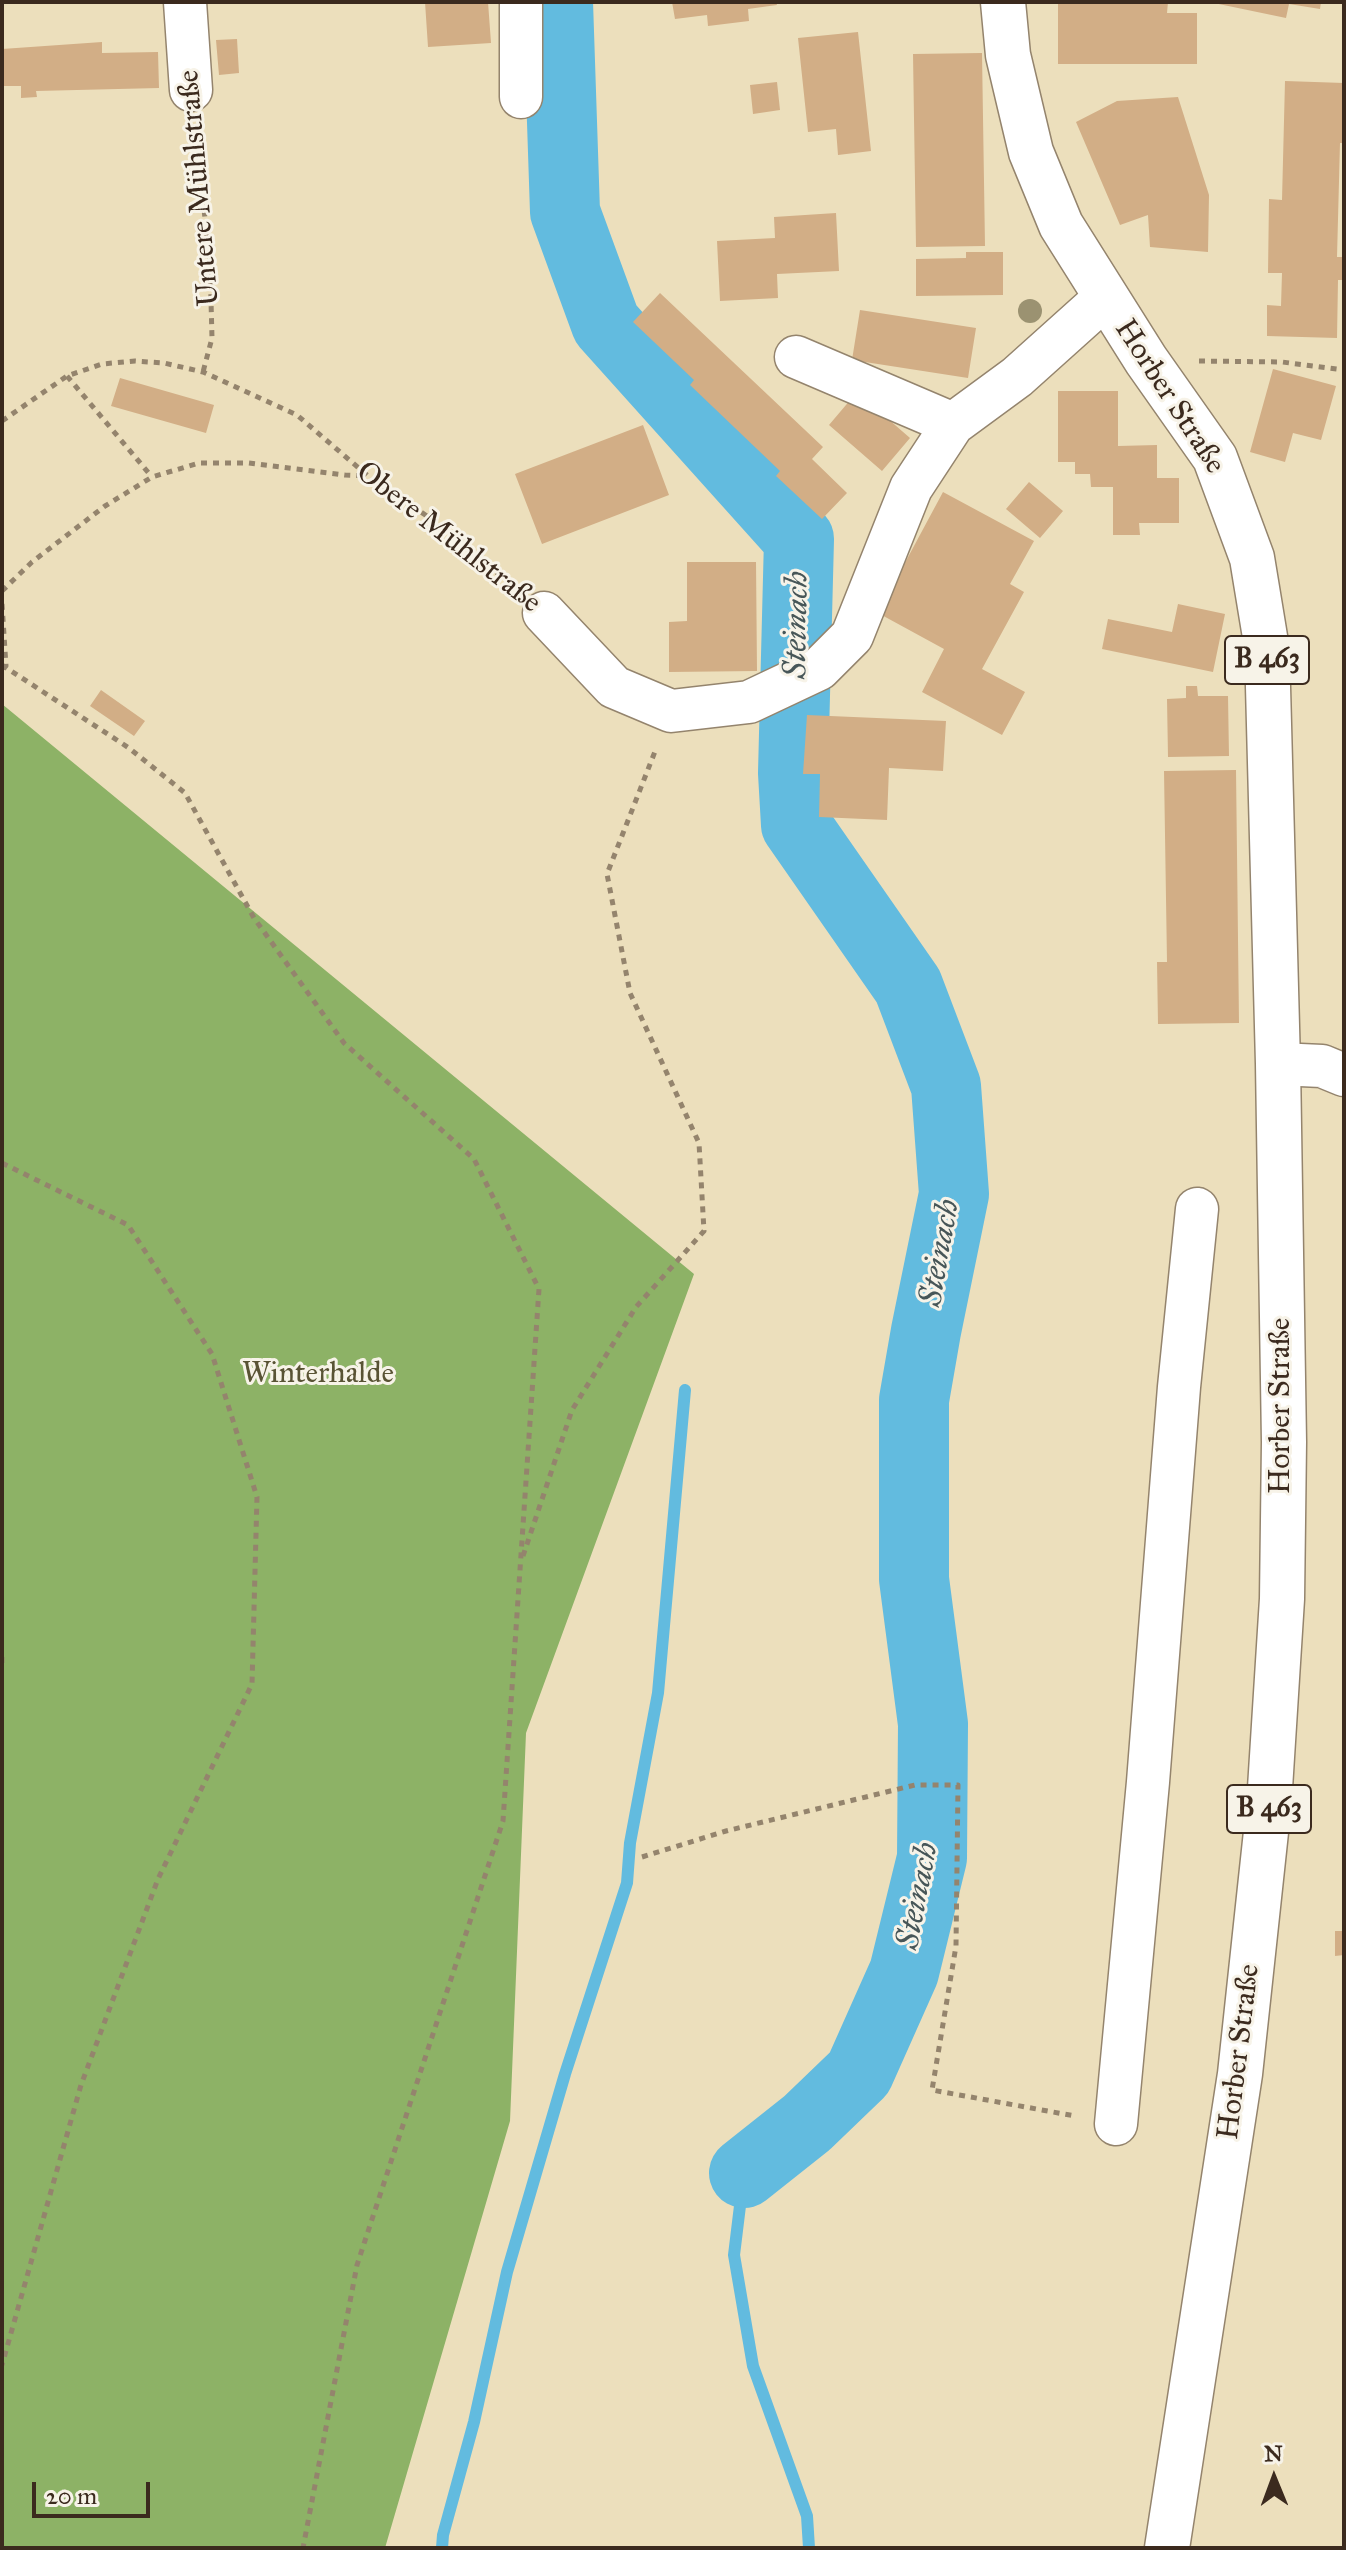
<!DOCTYPE html>
<html>
<head>
<meta charset="utf-8">
<style>
  body { margin:0 }
  #map { position:relative; width:1346px; height:2550px; overflow:hidden; background:#ecdfbc; font-family:"IM FELL Great Primer",serif }
  canvas { display:block }
  .frame { position:absolute; inset:0; border:4px solid #3b2a1e; pointer-events:none }
  .north { position:absolute; left:1234px; top:2438px; width:80px; height:80px; -webkit-text-stroke:6px #f7f3e8; paint-order:stroke; rotate:359deg; font-size:22px; font-weight:700; line-height:32px; text-align:center; color:#3b2a1e }
  .north::after { content:''; display:block; margin:auto; width:28px; height:36px; background:#3b2a1e; clip-path:polygon(50% 0,100% 100%,50% 72%,0 100%) }
  .scale { position:absolute; left:32px; top:2482px; width:118px; height:36px; box-sizing:border-box; border:4px solid #3b2a1e; border-top:0; padding-left:10px; font-size:24px; line-height:28px; white-space:nowrap; color:#3b2a1e; -webkit-text-stroke:6px #f7f3e8; paint-order:stroke }
</style>
</head>
<body>
<div id="map">
<canvas width="1346" height="2550"></canvas>
<div class="frame"></div>
<div class="north">N</div>
<div class="scale">20 m</div>
</div>
<script>
const context = document.querySelector('canvas').getContext('2d');
context.lineJoin = 'round';
function paint(path, color) {
  context.fillStyle = color;
  context.fill(path, 'evenodd');
}
function toPath(rows) {
  const path = new Path2D();
  for (const r of rows) {
    path.moveTo(r[0], r[1]);
    for (let i = 2; i < r.length; i += 2) path.lineTo(r[i], r[i + 1]);
  }
  return path;
}
function trace(path, color, width, dash) {
  context.strokeStyle = color;
  context.lineWidth = width;
  context.lineCap = dash ? 'butt' : 'round';
  context.setLineDash(dash || []);
  context.stroke(path);
}
function write(font, color, halo, rows, align = 'center') {
  context.font = font + ' "IM FELL Great Primer",serif';
  context.lineWidth = 6;
  context.setLineDash([]);
  context.textBaseline = 'middle';
  context.strokeStyle = halo;
  context.fillStyle = color;
  for (const [text, x, y, turn = 0] of rows) {
    context.save();
    context.translate(x, y);
    context.rotate((+turn || 0) * Math.PI / 180);
    context.textAlign = isNaN(turn) ? turn : align;
    if (halo) context.strokeText(text, 0, 0);
    context.fillText(text, 0, 0);
    context.restore();
  }
}
const forest = toPath([
  [2,704,694,1274,526,1733,510,2121,385,2548,2,2548]
]);
const stream = toPath([
  [744,2173,734,2255,753,2366,807,2516,809,2548],
  [442,2548,443,2535,474,2422,507,2272,565,2074,627,1883,630,1843,658,1693,685,1390]
]);
const river = toPath([
  [558,2,565,212,606,324,799,539,793,773,796,825,908,986,946,1086,954,1194,926,1331,914,1400,914,1579,933,1724,932,1858,904,1972,859,2073,807,2123,744,2173]
]);
const building = toPath([
  [425,2,488,2,491,43,428,47],
  [672,2,776,2,777,5,748,9,749,21,708,26,707,15,675,19],
  [1058,2,1168,2,1167,13,1197,13,1197,64,1058,64],
  [1209,2,1321,2,1320,9,1289,4,1286,18],
  [858,32,871,151,838,155,836,129,808,132,798,38],
  [237,39,239,73,219,75,216,40],
  [102,42,102,53,158,52,159,88,36,91,37,97,21,98,21,86,2,86,2,49],
  [982,53,985,246,916,247,913,54],
  [1285,81,1344,83,1344,143,1340,143,1337,257,1344,257,1344,280,1338,280,1337,338,1267,336,1267,305,1281,306,1282,273,1268,273,1269,199,1282,200],
  [777,82,780,110,753,114,750,85],
  [1178,97,1209,195,1208,252,1150,247,1148,215,1120,225,1076,122,1117,101],
  [836,213,839,271,777,274,778,298,720,301,717,241,775,238,774,217],
  [966,252,1003,252,1003,295,916,296,916,259,966,258],
  [660,293,823,447,812,459,847,493,822,519,776,476,780,471,690,385,694,380,633,322],
  [860,310,976,328,968,378,852,360],
  [1273,369,1336,386,1321,440,1293,433,1285,462,1250,452],
  [120,378,214,405,206,433,111,406],
  [1058,391,1118,391,1118,446,1157,445,1157,478,1179,478,1179,523,1139,523,1140,535,1113,535,1113,487,1091,487,1090,474,1075,474,1075,462,1058,462],
  [857,392,910,438,882,471,829,425],
  [643,425,669,495,542,544,515,474],
  [1029,482,1063,511,1040,538,1006,509],
  [943,492,1034,541,1010,584,1024,592,982,669,1025,692,1002,735,922,692,944,649,878,613],
  [687,562,756,562,757,671,669,672,669,622,687,621],
  [1178,604,1225,614,1213,672,1102,649,1108,619,1172,632],
  [1186,686,1197,686,1198,696,1228,696,1229,756,1168,757,1167,699,1186,698],
  [101,690,145,721,134,736,90,706],
  [807,715,946,721,943,771,889,768,887,820,819,817,820,774,803,774],
  [1236,770,1239,1023,1158,1024,1157,962,1167,962,1164,771],
  [1335,1931,1344,1931,1344,1955,1335,1956]
]);
const path = toPath([
  [195,127,210,264,212,338,203,372],
  [1199,361,1282,362,1344,370],
  [67,376,152,477],
  [2,421,67,376,102,364,135,361,164,363,203,372,297,415,368,476,440,525,514,587],
  [2,591,32,562,105,506,152,477,199,463,249,463,345,475,367,476],
  [2,604,6,666,2,669],
  [2,665,129,748,185,793,254,918,344,1043,474,1159,539,1289,503,1821,357,2265,303,2548],
  [2,1163,128,1225,212,1354,257,1497,252,1684,158,1879,81,2085,2,2365],
  [523,1556,572,1410,636,1307,704,1231,699,1143,630,993,607,874,656,749],
  [2,1657,2,1667],
  [642,1857,726,1831,915,1785,958,1785,956,1946,932,2090,1075,2116]
]);
const minor = toPath([
  [185,2,191,90],
  [521,2,521,97],
  [796,357,953,424],
  [544,613,614,687,671,711,749,702,819,669,852,636,911,488,953,424,1017,377,1105,298],
  [1278,1064,1322,1066,1344,1075],
  [1116,2124,1148,1782,1179,1387,1197,1209]
]);
const major = toPath([
  [1003,2,1008,55,1031,152,1061,225,1146,360,1215,458,1252,558,1267,649,1278,1064,1284,1442,1282,1599,1269,1804,1240,2074,1167,2548]
]);
const trees = [
  [1030,311]
];
const shields = [
  [1267,660,84],
  [1269,1809,84]
];
const shieldNames = [
  ["B 463",1267,660],
  ["B 463",1269,1809]
];
const streetNames = [
  ["Untere Mühlstraße",200,188,-95],
  ["Horber Straße",1169,397,57],
  ["Obere Mühlstraße",448,538,38],
  ["Horber Straße",1282,1406,-90],
  ["Horber Straße",1240,2052,-83]
];
const parkNames = [
  ["Winterhalde",318,1375]
];
const waterNames = [
  ["Steinach",798,625,-89],
  ["Steinach",941,1253,-80],
  ["Steinach",919,1896,-79]
];
paint(forest, '#8db266');
trace(stream, '#62bbdf', 12);
trace(river, '#62bbdf', 70);
paint(building, '#d2ae86');
trace(minor, '#94846d', 45);
trace(major, '#94846d', 47);
trace(path, '#94846d', 5, [6, 6]);
trace(minor, '#fff', 42);
trace(major, '#fff', 44);
context.fillStyle = '#9b9271';
for (const [x, y] of trees) {
  context.beginPath();
  context.arc(x, y, 12, 0, 2 * Math.PI);
  context.fill();
}
for (const [x, y, w] of shields) {
  const box = new Path2D();
  box.roundRect(x - w / 2, y - 24, w, 48, 6);
  context.fillStyle = '#f7f3e8';
  context.fill(box);
  trace(box, '#3b2a1e', 2);
}
write('bold 28px', '#3b2a1e', null, shieldNames);
write('30px', '#3b2a1e', '#f7f3e8', streetNames);
write('30px', '#595334', '#f7f3e8', parkNames);
write('italic 32px', '#475658', '#f7f3e8', waterNames);
</script>
</body>
</html>
